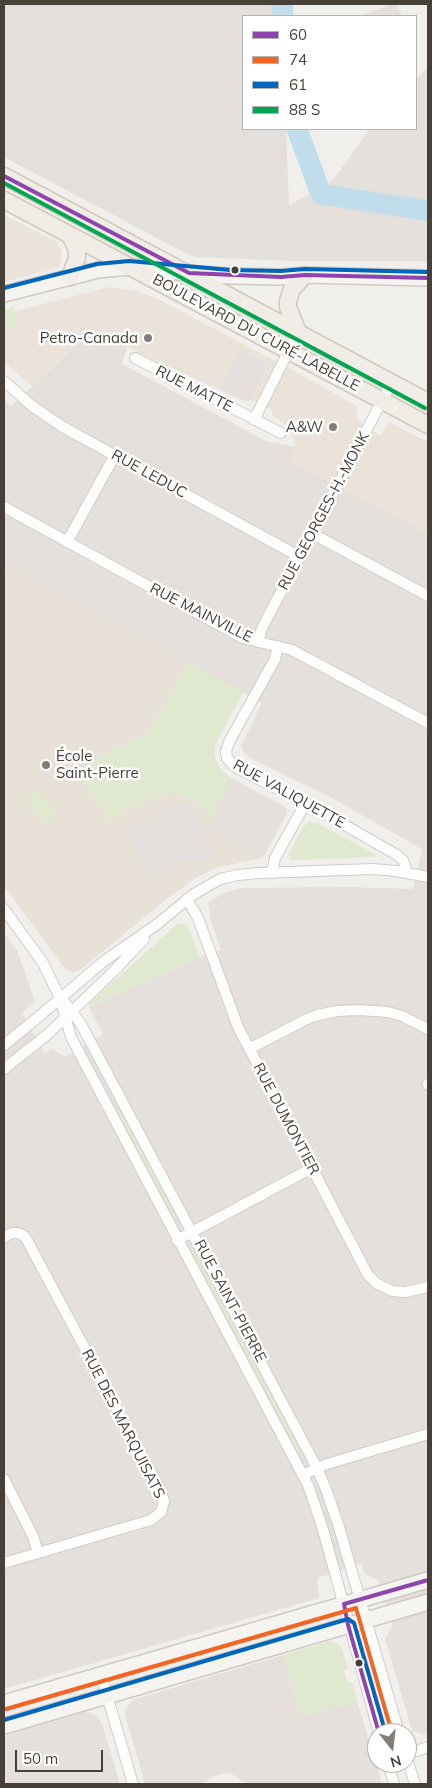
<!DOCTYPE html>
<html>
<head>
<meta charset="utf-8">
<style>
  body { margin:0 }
  #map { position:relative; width:432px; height:1788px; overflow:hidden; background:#f1efec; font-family:Mulish,sans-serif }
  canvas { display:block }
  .frame { position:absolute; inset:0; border:5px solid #474039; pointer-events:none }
  .legend { position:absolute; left:242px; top:15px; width:175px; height:115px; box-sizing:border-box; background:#fff; border:1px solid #b5b3b0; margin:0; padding:6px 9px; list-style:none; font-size:15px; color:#474039 }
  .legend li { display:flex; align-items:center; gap:10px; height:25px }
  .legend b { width:25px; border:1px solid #b5b3b0 }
  .north { position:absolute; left:367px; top:1723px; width:50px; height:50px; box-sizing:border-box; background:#fff; border:1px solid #b5b3b0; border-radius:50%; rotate:164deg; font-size:14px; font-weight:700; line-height:20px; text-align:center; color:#474039 }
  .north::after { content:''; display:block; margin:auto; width:18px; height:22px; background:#827d78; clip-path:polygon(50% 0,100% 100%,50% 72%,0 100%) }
  .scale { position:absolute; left:15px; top:1750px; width:88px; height:22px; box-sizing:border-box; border:2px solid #474039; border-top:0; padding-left:6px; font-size:15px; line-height:18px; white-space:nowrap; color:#474039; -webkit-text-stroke:4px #fff; paint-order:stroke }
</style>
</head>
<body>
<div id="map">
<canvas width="432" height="1788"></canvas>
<div class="frame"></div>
<ul class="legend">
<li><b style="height:6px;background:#8e44ad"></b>60</li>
<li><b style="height:6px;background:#f26522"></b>74</li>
<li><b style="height:6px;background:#0065bd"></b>61</li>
<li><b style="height:6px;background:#00a651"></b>88 S</li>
</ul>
<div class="north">N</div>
<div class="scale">50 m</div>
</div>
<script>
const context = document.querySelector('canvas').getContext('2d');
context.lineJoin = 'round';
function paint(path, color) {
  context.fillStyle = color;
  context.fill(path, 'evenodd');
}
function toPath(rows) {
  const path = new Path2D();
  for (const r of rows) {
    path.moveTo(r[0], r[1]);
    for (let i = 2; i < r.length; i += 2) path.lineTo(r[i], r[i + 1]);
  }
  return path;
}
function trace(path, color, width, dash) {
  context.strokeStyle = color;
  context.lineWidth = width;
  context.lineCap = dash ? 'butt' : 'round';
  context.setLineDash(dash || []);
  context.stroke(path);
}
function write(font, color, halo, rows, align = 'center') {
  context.font = font + ' Mulish,sans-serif';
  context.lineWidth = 5;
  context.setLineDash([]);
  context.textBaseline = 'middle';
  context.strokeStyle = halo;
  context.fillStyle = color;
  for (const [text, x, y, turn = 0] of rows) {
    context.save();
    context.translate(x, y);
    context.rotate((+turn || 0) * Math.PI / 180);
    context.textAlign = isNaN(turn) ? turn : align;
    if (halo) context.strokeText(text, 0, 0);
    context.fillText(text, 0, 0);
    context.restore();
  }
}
const residential = toPath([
  [428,67,428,261,291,261,288,206,333,180,370,129,416,129,416,79],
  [110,334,128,345,122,364,266,441,296,447,290,461,428,533,428,1742,426,1735,412,1731,385,1639,393,1625,379,1581,365,1574,361,1563,317,1578,319,1598,4,1689,4,933,17,950,35,1002,22,1013,45,1053,52,1049,65,1057,103,1034,89,1007,200,957,221,950,211,921,208,903,223,893,241,888,345,887,413,889,422,849,332,798,253,760,244,753,241,746,262,703,11,565,4,578,4,400,11,406,87,335],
  [233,779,284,806,287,810,286,816,263,858,217,835,212,822,217,806],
  [283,1655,301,1717,357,1701,382,1784,245,1784,234,1775,225,1773,211,1777,204,1784,145,1784,125,1714,126,1709,132,1700],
  [83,1712,93,1713,102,1723,120,1784,4,1784,4,1736]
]);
const commercial = toPath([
  [4,215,57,242,62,251,60,267,4,282],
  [109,287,133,290,154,297,293,370,358,407,356,418,380,436,389,422,428,442,428,533,289,461,296,447,289,427,273,416,271,409,251,400,243,401,136,352,110,334,86,335,32,386,4,362,4,314]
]);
const industrial = toPath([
  [4,4,282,4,282,16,243,16,243,129,286,129,291,261,196,257,187,254,4,157]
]);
const education = toPath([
  [11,565,189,663,149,732,99,758,77,772,109,821,156,796,168,793,180,795,192,799,204,808,208,813,217,835,263,858,219,867,197,877,169,897,80,970,73,973,65,969,4,886,4,578]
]);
const green = toPath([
  [14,307,17,322,4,334,4,310],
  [189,663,244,692,219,737,215,747,215,756,219,767,225,773,233,779,217,806,212,822,204,808,192,799,180,795,168,793,156,796,109,821,77,772,99,758,149,732],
  [38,789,56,814,43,823,24,799],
  [309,822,317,823,375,854,376,857,293,860,289,859,290,851,304,826],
  [177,924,184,924,189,929,200,957,89,1007,90,1003],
  [113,1104,129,1124,177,1215,171,1218,111,1105],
  [197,1252,303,1452,296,1456,191,1255],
  [330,1641,336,1643,342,1648,348,1669,344,1670,348,1683,352,1682,357,1701,301,1717,283,1655]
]);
const parking = toPath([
  [391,4,397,4,402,16,361,16],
  [240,350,268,364,249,402,221,389],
  [187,802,216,857,202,864,199,859,189,857,152,879,128,832]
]);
const river = toPath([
  [282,4,283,16],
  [297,129,321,194,428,211]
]);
const street = toPath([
  [135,358,281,433],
  [4,381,32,406,63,427,300,557],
  [254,420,298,332],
  [4,507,243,638,292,650,428,723],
  [313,534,428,596],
  [67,542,115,455],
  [258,642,262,628,392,382],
  [278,646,275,659,229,742,226,751,227,758,233,765,239,769,313,807,397,855,403,860,407,872],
  [272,873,275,858,305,804],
  [187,899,198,918,238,1027,368,1275,376,1283,392,1291,405,1292,428,1287],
  [4,909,43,963,60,998,71,1037,308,1485,322,1526,379,1733],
  [63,1000,81,1024,317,1468,327,1492,338,1524,399,1733],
  [4,1045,36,1019,104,961,156,925,194,894,220,879,238,875,259,873,373,869,396,871,428,877],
  [249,1049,307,1019,318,1015,337,1011,360,1010,388,1012,402,1016,428,1029],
  [4,1069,48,1034,114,971,144,939],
  [428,1084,428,1085],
  [4,1237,12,1233,18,1233,24,1236,28,1242,159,1487,164,1501,161,1512,151,1520,4,1563],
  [177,1240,312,1168],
  [302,1475,327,1464,428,1434],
  [4,1479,33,1536,38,1553],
  [101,1675,133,1784],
  [407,1754,428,1747],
  [407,1759,415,1784],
  [388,1763,394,1784]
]);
const secondary = toPath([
  [4,294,98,270,129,267,199,274,230,276,281,277,305,275,428,278],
  [4,1703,428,1580],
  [4,1726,428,1602]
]);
const primary = toPath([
  [4,176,428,402],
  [4,200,428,425],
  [70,235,77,250,77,258,70,277],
  [298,332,288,307,288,301,292,289,305,275]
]);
const bus1 = toPath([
  [4,176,189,273,281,277,305,275,428,278],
  [379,1733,348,1625,344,1604,428,1580]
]);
const bus2 = toPath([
  [6,1709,356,1608,392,1733]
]);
const bus3 = toPath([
  [4,288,97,264,129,261,230,270,281,271,305,269,428,272],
  [4,1720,348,1619,354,1623,385,1731]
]);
const bus4 = toPath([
  [4,183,425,408]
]);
const markers = [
  [235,270,4.5,"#474039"],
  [148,338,5,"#827d78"],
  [333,427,5,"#827d78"],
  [46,765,5,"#827d78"],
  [359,1663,4.5,"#474039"]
];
const streetNames = [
  ["BOULEVARD DU CURÉ-LABELLE",256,333,28],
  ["RUE MATTE",194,389,27],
  ["RUE LEDUC",149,474,29],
  ["RUE GEORGES-H.-MONK",324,511,-62],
  ["RUE MAINVILLE",201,613,27],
  ["RUE VALIQUETTE",289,794,29],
  ["RUE DUMONTIER",286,1119,62],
  ["RUE SAINT-PIERRE",230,1301,62],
  ["RUE DES MARQUISATS",123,1424,63]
];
const poiNames = [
  ["Petro-Canada",138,338],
  ["A&W",323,427],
  ["École",56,756,"left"],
  ["Saint-Pierre",56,773,"left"]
];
paint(residential, '#e5e0db');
paint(commercial, '#ebe3da');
paint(industrial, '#e3dfdc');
paint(education, '#e7e1d8');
paint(green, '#e0e8cf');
paint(parking, '#e3e0dd');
trace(river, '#c1ddeb', 21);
trace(street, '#cfcdca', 12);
trace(secondary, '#cfcbc4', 18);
trace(primary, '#d1c9bc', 19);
trace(street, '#fdfdfc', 10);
trace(secondary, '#f6f4f0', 15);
trace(primary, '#f0ece6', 16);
trace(bus1, '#8e44ad', 4);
trace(bus2, '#f26522', 4);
trace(bus3, '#0065bd', 4);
trace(bus4, '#00a651', 4);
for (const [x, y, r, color] of markers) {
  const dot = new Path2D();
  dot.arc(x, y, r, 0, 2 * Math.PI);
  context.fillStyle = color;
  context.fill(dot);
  trace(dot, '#fff', 2);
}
write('15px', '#474039', '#fff', streetNames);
write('15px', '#474039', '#fff', poiNames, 'right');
</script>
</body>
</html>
